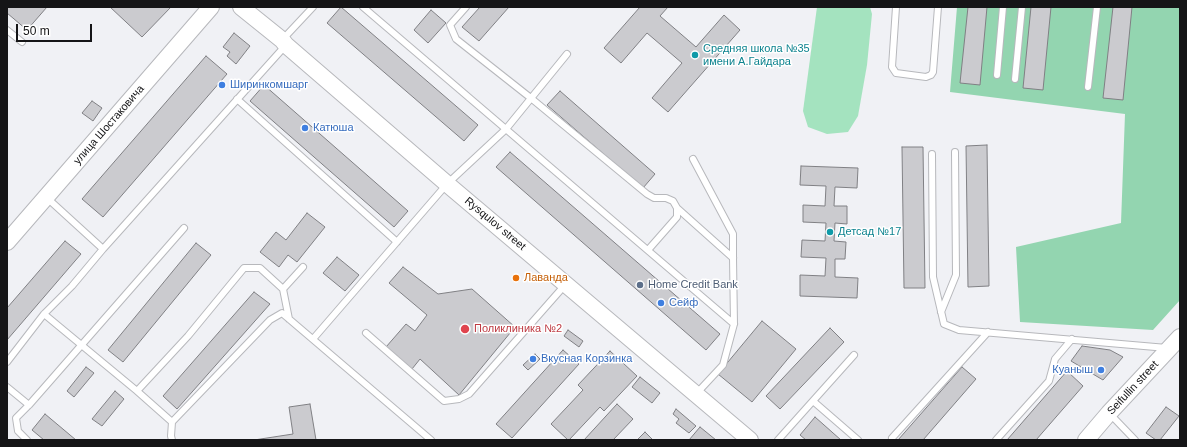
<!DOCTYPE html>
<html>
<head>
<meta charset="utf-8">
<style>
  body { margin:0 }
  #map { position:relative; width:1187px; height:447px; overflow:hidden; background:#f0f1f5; font-family:Arial,sans-serif }
  canvas { display:block }
  .frame { position:absolute; inset:0; border:8px solid #151517; pointer-events:none }
  .scale { position:absolute; left:16px; top:24px; width:76px; height:18px; box-sizing:border-box; border:2px solid #151517; border-top:0; padding-left:5px; font-size:12px; line-height:14px; white-space:nowrap; color:#151517; -webkit-text-stroke:3px #fff; paint-order:stroke }
</style>
</head>
<body>
<div id="map">
<canvas width="1187" height="447"></canvas>
<div class="frame"></div>
<div class="scale">50 m</div>
</div>
<script>
const context = document.querySelector('canvas').getContext('2d');
context.lineJoin = 'round';
function paint(path, color) {
  context.fillStyle = color;
  context.fill(path, 'evenodd');
}
function toPath(rows) {
  const path = new Path2D();
  for (const r of rows) {
    path.moveTo(r[0], r[1]);
    for (let i = 2; i < r.length; i += 2) path.lineTo(r[i], r[i + 1]);
  }
  return path;
}
function trace(path, color, width, dash) {
  context.strokeStyle = color;
  context.lineWidth = width;
  context.lineCap = dash ? 'butt' : 'round';
  context.setLineDash(dash || []);
  context.stroke(path);
}
function write(font, color, halo, rows, align = 'center') {
  context.font = font + ' Arial,sans-serif';
  context.lineWidth = 3;
  context.setLineDash([]);
  context.textBaseline = 'middle';
  context.strokeStyle = halo;
  context.fillStyle = color;
  for (const [text, x, y, turn = 0] of rows) {
    context.save();
    context.translate(x, y);
    context.rotate((+turn || 0) * Math.PI / 180);
    context.textAlign = isNaN(turn) ? turn : align;
    if (halo) context.strokeText(text, 0, 0);
    context.fillText(text, 0, 0);
    context.restore();
  }
}
const green = toPath([
  [817,7,870,7,872,14,867,65,858,116,848,132,827,134,808,127,803,111]
]);
const forest = toPath([
  [957,7,1180,7,1180,300,1153,330,1020,322,1016,247,1121,223,1125,114,950,92]
]);
const building = toPath([
  [7,7,47,7,27,30,7,13,7,7],
  [110,7,171,7,142,37,110,7],
  [341,7,478,125,464,141,327,23,341,7],
  [480,7,509,7,479,41,462,27,480,7],
  [640,7,668,7,660,16,696,47,724,15,740,30,668,112,652,98,682,63,647,33,621,63,604,48,640,7],
  [968,7,987,7,980,85,960,83,968,7],
  [1031,7,1051,7,1043,90,1023,88,1031,7],
  [1113,7,1132,7,1123,100,1103,98,1113,7],
  [431,10,446,23,428,43,414,30,431,10],
  [234,33,250,46,236,64,227,56,230,52,223,47,234,33],
  [206,56,227,74,103,217,82,199,206,56],
  [264,85,408,211,394,227,250,101,264,85],
  [560,91,655,174,643,188,547,105,560,91],
  [92,101,102,108,93,121,82,113,92,101],
  [987,145,989,286,968,287,966,146,987,145],
  [902,147,923,147,925,288,904,288,902,147],
  [510,152,720,334,706,350,496,167,510,152],
  [801,166,858,168,857,188,835,187,834,206,847,206,847,224,835,223,834,241,846,242,845,259,835,259,835,277,858,278,857,298,800,296,800,275,825,276,826,258,801,257,802,240,825,241,826,223,803,222,803,205,825,206,826,186,800,185,801,166],
  [307,213,325,227,297,262,288,255,279,267,260,252,276,232,286,240,307,213],
  [65,241,81,254,7,340,7,308,65,241],
  [196,243,211,255,123,362,108,350,196,243],
  [337,257,359,275,345,291,323,273,337,257],
  [403,267,438,294,472,289,515,327,459,395,420,359,412,369,386,347,406,324,415,331,427,315,389,283,403,267],
  [254,292,270,304,177,409,163,396,254,292],
  [762,321,796,349,752,402,718,374,762,321],
  [830,328,844,342,780,409,766,396,830,328],
  [568,330,583,341,579,347,564,336,568,330],
  [1082,346,1110,350,1123,357,1103,380,1071,361,1082,346],
  [563,350,579,364,512,438,496,424,563,350],
  [610,351,637,376,604,411,600,407,569,440,568,440,551,424,583,390,578,385,610,351],
  [535,354,540,359,528,370,523,365,535,354],
  [86,367,94,373,74,397,67,391,86,367],
  [962,367,976,379,923,440,898,440,962,367],
  [1067,371,1083,386,1036,440,1007,440,1067,371],
  [640,377,660,393,652,403,632,387,640,377],
  [115,391,124,399,102,426,92,419,115,391],
  [310,404,316,440,254,440,293,434,289,407,310,404],
  [617,404,633,419,613,440,584,440,617,404],
  [1166,407,1179,416,1160,440,1156,440,1146,433,1166,407],
  [676,409,696,426,689,433,676,423,679,419,673,414,676,409],
  [45,414,76,440,44,440,32,430,45,414],
  [815,417,841,440,806,440,800,435,815,417],
  [700,427,716,440,689,440,700,427],
  [645,432,653,440,637,440,645,432]
]);
const lane = toPath([
  [363,7,734,324],
  [466,7,450,25,456,39,532,99,647,194,654,198,666,198,673,201,677,208,677,217,648,250],
  [896,7,892,67,896,73,926,77,931,75,933,72,938,7],
  [7,30,22,42],
  [283,39,313,7],
  [997,75,1003,7],
  [1015,79,1022,7],
  [1088,87,1097,7],
  [237,99,397,242],
  [932,154,933,277,944,324,959,330,1167,348],
  [693,159,733,234,733,258,734,324,723,365,696,394],
  [46,197,103,249],
  [677,208,733,258],
  [941,312,956,275,955,152],
  [44,314,137,391,172,422],
  [289,319,283,289,303,267],
  [366,333,444,401,459,399,469,394,565,285],
  [313,339,447,184,506,129,567,54],
  [7,362,44,314,72,286,103,249,286,45],
  [7,387,29,405],
  [137,391,188,336,244,268,260,268,283,289],
  [813,401,858,440],
  [1110,414,1135,440],
  [892,438,988,332],
  [27,440,18,431,16,418,29,405,184,228],
  [172,440,171,436,172,422,270,320,282,313,431,440],
  [778,440,854,355],
  [996,440,1049,381,1055,359,1072,339]
]);
const secondary = toPath([
  [241,7,282,40,286,45,453,189,750,440],
  [7,242,211,7],
  [1086,440,1109,413,1180,337]
]);
const markers = [
  [695,55,4,"#0f9aa8"],
  [222,85,4,"#3f7fe0"],
  [305,128,4,"#3f7fe0"],
  [830,232,4,"#0f9aa8"],
  [516,278,4,"#e8710a"],
  [640,285,4,"#5c6f8a"],
  [661,303,4,"#3f7fe0"],
  [465,329,5,"#e0444e"],
  [533,359,4,"#3f7fe0"],
  [1101,370,4,"#3f7fe0"]
];
const cultureNames = [
  ["Средняя школа №35",703,49],
  ["имени А.Гайдара",703,62],
  ["Детсад №17",838,232]
];
const shopNames = [
  ["Ширинкомшарг",230,85],
  ["Катюша",313,128],
  ["Сейф",669,303],
  ["Вкусная Корзинка",541,359],
  ["Куаныш",1093,370,"right"]
];
const streetNames = [
  ["улица Шостаковича",109,125,-49],
  ["Rysqulov street",495,224,40],
  ["Seifullin street",1133,388,-47]
];
const foodNames = [
  ["Лаванда",524,278]
];
const serviceNames = [
  ["Home Credit Bank",648,285]
];
const healthNames = [
  ["Поликлиника №2",474,329]
];
paint(green, '#a4e3bf');
paint(forest, '#93d5b0');
paint(building, '#cbcbcf');
trace(building, '#808084', 1);
trace(lane, '#b7b8bc', 8);
trace(secondary, '#b7b8bc', 18);
trace(lane, '#fff', 6);
trace(secondary, '#fff', 16);
for (const [x, y, r, color] of markers) {
  const dot = new Path2D();
  dot.arc(x, y, r, 0, 2 * Math.PI);
  context.fillStyle = color;
  context.fill(dot);
  trace(dot, '#fff', 1.5);
}
write('11px', '#0d838f', '#fff', cultureNames, 'left');
write('11px', '#366cbe', '#fff', shopNames, 'left');
write('11px', '#151517', '#fff', streetNames);
write('11px', '#c56008', '#fff', foodNames, 'left');
write('11px', '#4e5e75', '#fff', serviceNames, 'left');
write('11px', '#be3a42', '#fff', healthNames, 'left');
</script>
</body>
</html>
